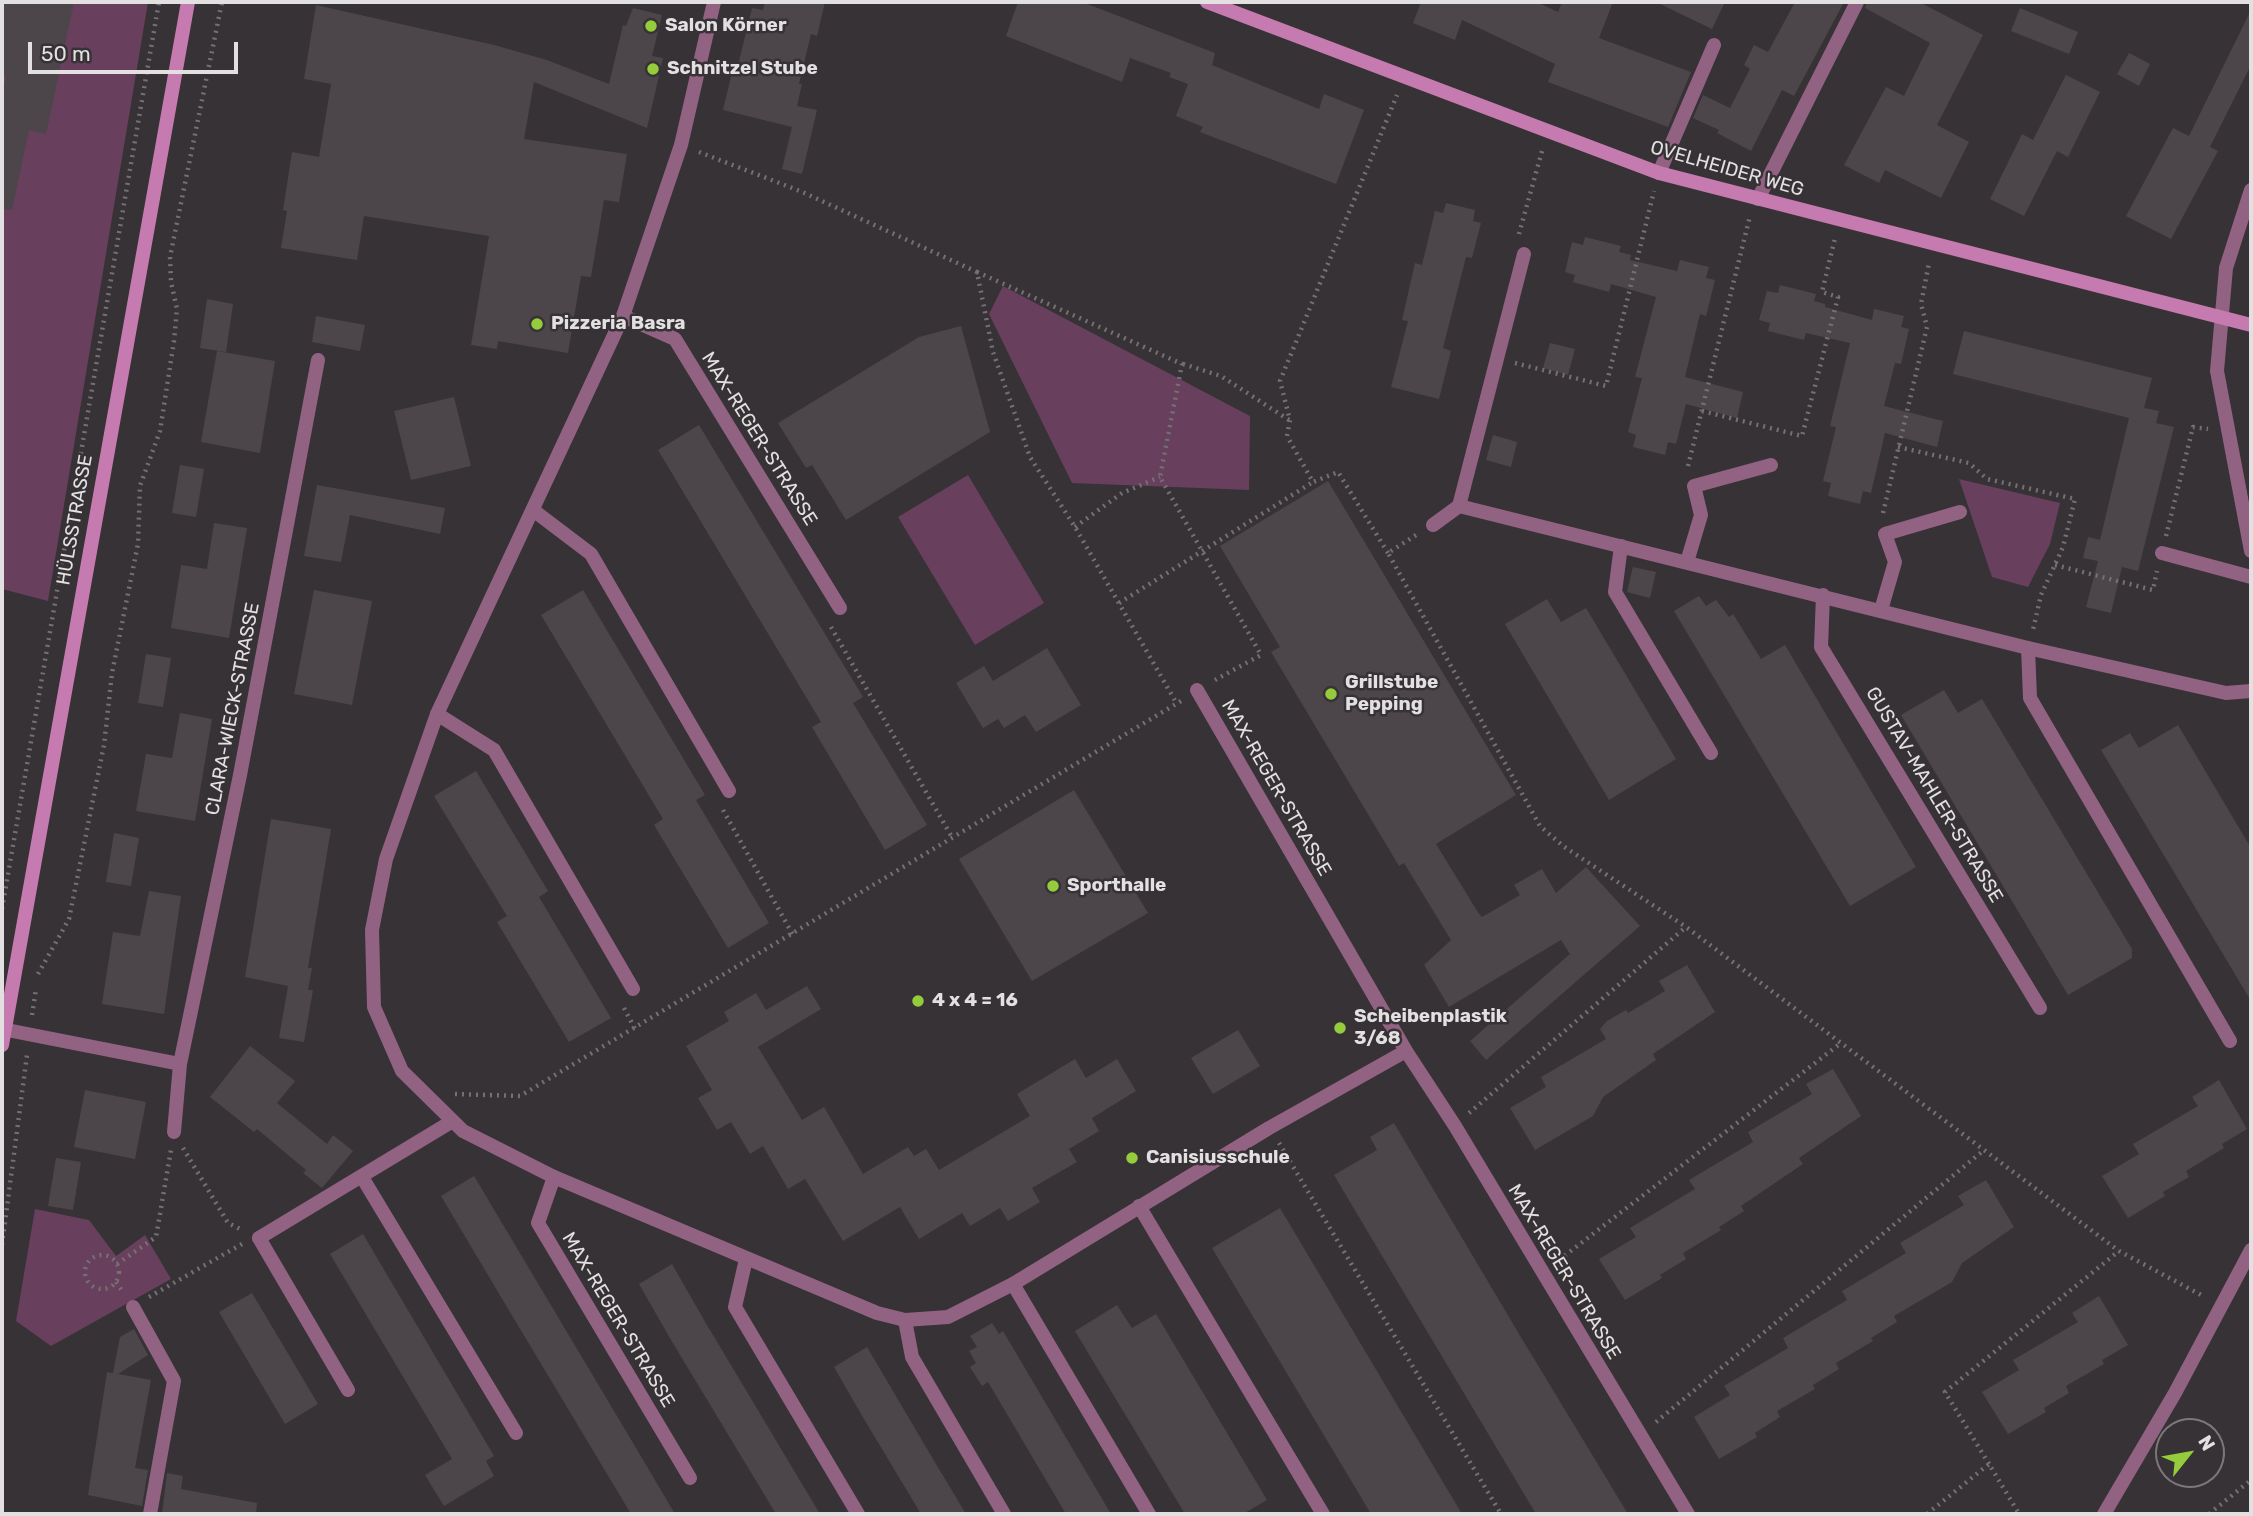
<!DOCTYPE html>
<html>
<head>
<meta charset="utf-8">
<style>
  body { margin:0 }
  #map { position:relative; width:2253px; height:1516px; overflow:hidden; background:#373235; font-family:Rubik,sans-serif }
  canvas { display:block }
  .frame { position:absolute; inset:0; border:4px solid #e3e0e2; pointer-events:none }
  .north { position:absolute; left:2155px; top:1418px; width:70px; height:70px; box-sizing:border-box; background:#373235; border:2px solid #7c787a; border-radius:50%; rotate:59deg; font-size:19px; font-weight:700; line-height:28px; text-align:center; color:#e3e0e2 }
  .north::after { content:''; display:block; margin:auto; width:24px; height:32px; background:#95cc3b; clip-path:polygon(50% 0,100% 100%,50% 72%,0 100%) }
  .scale { position:absolute; left:28px; top:42px; width:210px; height:32px; box-sizing:border-box; border:4px solid #e3e0e2; border-top:0; padding-left:9px; font-size:21px; line-height:24px; white-space:nowrap; color:#e3e0e2; -webkit-text-stroke:5px #373235; paint-order:stroke }
</style>
</head>
<body>
<div id="map">
<canvas width="2253" height="1516"></canvas>
<div class="frame"></div>
<div class="north">N</div>
<div class="scale">50 m</div>
</div>
<script>
const context = document.querySelector('canvas').getContext('2d');
context.lineJoin = 'round';
function paint(path, color) {
  context.fillStyle = color;
  context.fill(path, 'evenodd');
}
function toPath(rows) {
  const path = new Path2D();
  for (const r of rows) {
    if (r.length === 3) {
      path.moveTo(r[0] + r[2], r[1]);
      path.arc(r[0], r[1], r[2], 0, 2 * Math.PI);
      continue;
    }
    path.moveTo(r[0], r[1]);
    for (let i = 2; i < r.length; i += 2) path.lineTo(r[i], r[i + 1]);
  }
  return path;
}
function trace(path, color, width, dash) {
  context.strokeStyle = color;
  context.lineWidth = width;
  context.lineCap = dash ? 'butt' : 'round';
  context.setLineDash(dash || []);
  context.stroke(path);
}
function write(font, color, halo, rows, align = 'center') {
  context.font = font + ' Rubik,sans-serif';
  context.lineWidth = 5;
  context.setLineDash([]);
  context.textBaseline = 'middle';
  context.strokeStyle = halo;
  context.fillStyle = color;
  for (const [text, x, y, turn = 0] of rows) {
    context.save();
    context.translate(x, y);
    context.rotate((+turn || 0) * Math.PI / 180);
    context.textAlign = isNaN(turn) ? turn : align;
    if (halo) context.strokeText(text, 0, 0);
    context.fillText(text, 0, 0);
    context.restore();
  }
}
const green = toPath([
  [2,2,148,2,48,601,2,589],
  [1003,286,1250,416,1249,490,1072,483,989,314],
  [968,475,1044,603,975,645,898,517],
  [1959,479,2060,503,2050,544,2028,587,1992,577],
  [35,1209,89,1220,116,1256,145,1235,171,1279,51,1346,16,1321]
]);
const building = toPath([
  [2,2,74,2,46,134,29,130,12,210,2,209,2,98,6,77,2,70],
  [765,2,825,2,817,36,811,34,799,84,802,84,797,106,817,110,802,174,782,169,792,127,723,110,733,68,737,69,752,8,763,10],
  [1018,2,1082,2,1215,53,1212,65,1319,109,1324,94,1364,110,1336,184,1200,132,1203,127,1176,116,1188,84,1169,77,1171,73,1130,58,1122,82,1006,36],
  [1421,2,1537,2,1558,12,1562,2,1613,2,1599,38,1691,72,1668,127,1548,82,1555,64,1462,20,1455,40,1413,23],
  [1656,2,1725,2,1712,29],
  [1795,2,1844,2,1794,96,1782,90,1751,151,1717,133,1719,130,1693,118,1703,95,1730,108,1750,69,1744,65,1754,45,1768,52],
  [1867,2,1919,2,1983,35,1937,125,1969,142,1941,198,1885,170,1879,183,1844,165,1886,87,1904,96,1930,43,1865,8],
  [316,5,494,45,547,60,609,84,623,25,626,26,633,8,662,15,652,56,663,58,647,128,534,82,524,139,627,154,619,202,604,200,591,277,581,276,568,353,498,341,497,349,471,345,489,236,364,216,357,260,281,248,287,211,283,210,292,152,319,157,331,84,304,79],
  [2020,8,2078,32,2069,54,2011,31],
  [2251,10,2251,65,2210,147,2218,151,2171,239,2126,216,2173,128,2189,136],
  [2129,53,2150,64,2139,86,2117,74],
  [2066,75,2100,92,2068,157,2057,151,2024,216,1990,199,2022,134,2033,140],
  [1446,203,1475,210,1473,221,1481,223,1472,258,1466,257,1443,348,1451,351,1439,399,1391,387,1408,321,1402,320,1415,263,1422,265,1435,211,1443,213],
  [1585,237,1621,246,1619,252,1631,255,1630,260,1677,271,1680,260,1709,267,1706,278,1715,280,1706,316,1700,314,1685,377,1743,392,1737,418,1686,404,1676,444,1668,442,1665,455,1633,447,1636,435,1628,432,1642,378,1635,377,1656,297,1611,284,1609,292,1573,282,1575,275,1565,272,1572,242,1583,245],
  [1780,285,1816,294,1814,301,1825,304,1825,307,1872,320,1874,309,1904,316,1901,327,1909,329,1901,364,1895,363,1884,406,1943,421,1937,447,1885,433,1871,493,1863,491,1860,504,1828,496,1831,483,1823,481,1836,427,1830,426,1850,343,1806,333,1804,340,1768,331,1770,323,1759,320,1767,291,1778,293],
  [207,299,233,304,226,352,200,348],
  [316,316,365,325,360,351,312,342],
  [961,326,990,432,846,520,812,465,806,468,778,423,919,337],
  [1964,331,2152,378,2144,408,2159,411,2156,423,2174,427,2138,571,2122,567,2111,613,2086,607,2098,561,2083,558,2088,537,2100,540,2129,418,1953,374],
  [1550,343,1575,349,1568,375,1543,368],
  [217,351,275,361,260,453,201,442],
  [454,397,471,466,411,480,394,411],
  [699,425,863,697,853,703,927,825,885,850,812,727,821,722,658,450],
  [1493,435,1517,442,1511,467,1486,460],
  [180,465,204,469,196,517,172,513],
  [1328,481,1516,795,1436,844,1479,914,1482,917,1520,895,1514,885,1542,869,1556,893,1586,867,1640,926,1486,1060,1470,1041,1570,954,1561,940,1449,1007,1424,965,1451,940,1404,863,1399,866,1271,652,1280,647,1220,546],
  [317,485,445,508,440,534,350,515,341,562,304,556],
  [214,523,247,528,229,638,171,628,181,565,207,569],
  [1633,567,1656,572,1650,598,1627,592],
  [314,590,372,601,352,705,294,694],
  [583,590,705,795,696,800,769,923,728,948,654,825,663,819,541,615],
  [1699,596,1706,606,1716,600,1729,617,1733,614,1761,659,1785,645,1916,867,1850,906,1674,611],
  [1547,599,1561,622,1586,608,1676,759,1609,800,1505,624],
  [1047,648,1081,705,1036,732,1025,715,1004,728,998,719,983,728,956,683,984,666,993,681],
  [146,654,171,658,163,707,138,703],
  [1944,690,1958,713,1982,699,2132,949,2132,958,2068,995,1901,715],
  [180,713,212,719,195,821,136,811,146,754,172,758],
  [2178,725,2251,848,2251,1001,2101,750,2130,733,2139,748],
  [476,771,548,891,539,897,611,1018,569,1042,497,922,507,916,434,796],
  [1074,790,1148,913,1032,981,959,859],
  [271,819,331,829,308,968,312,968,308,990,313,990,304,1042,279,1038,288,986,245,977],
  [114,833,139,838,131,886,106,882],
  [149,891,181,896,164,1014,102,1004,113,932,140,936],
  [1687,965,1715,1012,1653,1054,1656,1060,1603,1097,1593,1116,1535,1150,1510,1108,1546,1087,1541,1077,1606,1039,1600,1029,1607,1021,1626,1010,1628,1013,1665,991,1659,981],
  [807,986,821,1009,758,1047,802,1120,824,1107,863,1174,908,1147,914,1156,926,1149,939,1170,1030,1116,1017,1094,1075,1059,1086,1078,1117,1059,1136,1091,1092,1118,1099,1131,1069,1149,1077,1162,1032,1188,1040,1202,1008,1221,1000,1208,970,1226,962,1213,919,1239,900,1207,843,1241,805,1179,788,1189,763,1146,750,1154,731,1122,717,1130,698,1098,712,1090,686,1046,729,1021,724,1012,756,993,766,1010],
  [1238,1030,1260,1066,1213,1094,1191,1058],
  [250,1046,295,1081,277,1103,327,1144,333,1135,353,1151,322,1188,303,1173,306,1170,257,1129,254,1132,210,1097],
  [1833,1069,1861,1116,1799,1158,1803,1164,1741,1206,1744,1211,1719,1227,1721,1230,1683,1253,1686,1259,1660,1275,1662,1278,1625,1300,1599,1259,1636,1237,1630,1228,1695,1189,1689,1180,1753,1142,1748,1132,1812,1094,1806,1084],
  [2219,1080,2247,1129,2222,1144,2224,1148,2186,1171,2189,1177,2163,1192,2165,1196,2128,1218,2102,1176,2139,1154,2133,1144,2198,1106,2192,1097],
  [85,1090,146,1102,135,1159,74,1147],
  [1394,1123,1519,1334,1628,1514,1536,1514,1397,1281,1334,1175,1377,1150,1370,1137],
  [56,1158,81,1162,73,1210,48,1206],
  [474,1176,639,1453,675,1514,631,1514,501,1297,441,1196],
  [1986,1180,2014,1227,1962,1263,1952,1282,1894,1316,1897,1322,1871,1338,1873,1341,1836,1363,1839,1369,1813,1385,1815,1389,1777,1411,1780,1417,1755,1433,1757,1437,1719,1459,1694,1417,1730,1395,1724,1386,1788,1348,1783,1338,1847,1300,1842,1291,1906,1253,1900,1243,1964,1205,1958,1196],
  [1280,1208,1384,1383,1462,1514,1371,1514,1212,1248],
  [363,1234,494,1456,486,1461,494,1476,444,1506,425,1475,452,1459,330,1254],
  [672,1264,704,1320,820,1514,776,1514,671,1340,639,1284],
  [252,1293,318,1404,285,1424,219,1312],
  [2099,1296,2128,1345,2102,1360,2104,1364,2066,1386,2069,1393,2044,1408,2046,1412,2008,1434,1982,1392,2019,1370,2013,1360,2078,1322,2072,1313],
  [1117,1305,1132,1328,1156,1314,1267,1500,1243,1514,1185,1514,1075,1331],
  [992,1323,999,1334,1003,1331,1111,1514,1066,1514,988,1382,982,1386,970,1367,976,1363,969,1351,977,1347,970,1336],
  [134,1329,148,1355,118,1374,151,1380,135,1468,148,1470,142,1506,88,1495,107,1372,113,1373,120,1337],
  [867,1347,933,1459,966,1514,921,1514,861,1414,834,1367],
  [167,1473,183,1476,181,1489,257,1503,256,1514,162,1514]
]);
const path = toPath([
  [699,152,800,191,977,272,993,352,1030,457,1075,527,1177,704],
  [1519,234,1542,151],
  [977,272,1182,364,1160,477,1261,655,1215,680],
  [1515,363,1606,386,1654,191],
  [1183,364,1221,376,1289,420],
  [1702,411,1802,436,1838,297,1822,292,1835,238],
  [1898,447,1969,463,1987,479,2075,499,2063,547,2041,595,2033,630],
  [1688,466,1750,216],
  [1883,513,1927,327,1921,304,1929,263],
  [1075,527,1122,493,1160,477],
  [1416,535,1388,553,1540,826,1563,846,1686,927,2119,1251,2203,1296],
  [2166,536,2193,427,2208,429],
  [1388,553,1338,472,1313,482,1287,436,1290,420,1280,381,1397,95],
  [2055,565,2153,590,2157,571],
  [1119,603,1313,482],
  [831,627,953,839],
  [723,810,793,935],
  [2,909,159,2],
  [38,974,69,919,104,745,112,673,138,544,140,486,160,431,174,341,177,309,171,282,170,257,222,2],
  [624,1008,635,1029],
  [32,1015,36,989],
  [455,1094,520,1096,1181,701],
  [1469,1113,1686,927],
  [1279,1143,1501,1514],
  [183,1148,228,1223,242,1230],
  [2,1245,27,1055],
  [102,1272,17],
  [1559,1260,1841,1043],
  [117,1264,156,1237,171,1150],
  [116,1282,123,1292],
  [149,1297,242,1244],
  [1656,1422,1984,1150],
  [1989,1464,1945,1392,2119,1251],
  [1927,1514,1989,1464,2019,1514],
  [2209,1514,2251,1480]
]);
const lane = toPath([
  [1659,173,1714,45],
  [1758,199,1857,2],
  [623,316,675,339,840,608],
  [1459,506,1524,254],
  [533,510,591,554,729,791],
  [1621,546,1615,592,1711,753],
  [2162,553,2251,577],
  [1687,562,1701,515,1694,486,1771,465],
  [1823,595,1821,647,2040,1008],
  [1881,610,1895,562,1885,534,1960,512],
  [2028,648,2030,698,2230,1041],
  [437,714,494,750,633,989],
  [362,1177,516,1433],
  [554,1177,538,1223,690,1478],
  [259,1238,348,1390],
  [746,1259,735,1307,858,1514],
  [1013,1284,1149,1514],
  [905,1320,912,1357,1004,1514]
]);
const street = toPath([
  [714,2,681,145,623,316,437,714,386,859,372,930,374,1007,402,1071,463,1131,554,1177,877,1313,905,1320,948,1317,1013,1284,1269,1128,1406,1051],
  [2251,190,2226,268,2217,371,2251,551],
  [1433,525,1459,506,2028,648,2226,693,2251,691],
  [1197,690,1406,1051,1455,1126,1688,1514],
  [2,1029,180,1064,174,1132],
  [180,1064,240,775,318,360],
  [1139,1206,1323,1514],
  [259,1238,451,1122],
  [133,1307,174,1381,150,1514],
  [2104,1514,2175,1393,2251,1250]
]);
const secondary = toPath([
  [1207,2,1659,173,2251,325],
  [2,1045,188,2]
]);
const markers = [
  [651,26,7,"#95cc3b"],
  [653,69,7,"#95cc3b"],
  [537,324,7,"#95cc3b"],
  [1331,694,7,"#95cc3b"],
  [1053,886,7,"#95cc3b"],
  [918,1001,7,"#95cc3b"],
  [1340,1028,7,"#95cc3b"],
  [1132,1158,7,"#95cc3b"]
];
const poiNames = [
  ["Salon Körner",665,26],
  ["Schnitzel Stube",667,69],
  ["Pizzeria Basra",551,324],
  ["Grillstube",1345,683],
  ["Pepping",1345,705],
  ["Sporthalle",1067,886],
  ["4 x 4 = 16",932,1001],
  ["Scheibenplastik",1354,1017],
  ["3/68",1354,1039],
  ["Canisiusschule",1146,1158]
];
const streetNames = [
  ["OVELHEIDER WEG",1727,169,16],
  ["MAX-REGER-STRASSE",759,439,58],
  ["HÜLSSTRASSE",75,520,-80],
  ["CLARA-WIECK-STRASSE",233,709,-79],
  ["MAX-REGER-STRASSE",1276,788,60],
  ["GUSTAV-MAHLER-STRASSE",1934,795,59],
  ["MAX-REGER-STRASSE",1564,1272,59],
  ["MAX-REGER-STRASSE",618,1320,59]
];
paint(green, '#683f5c');
paint(building, '#4c464a');
trace(path, '#747073', 4.5, [2, 5]);
trace(lane, '#926283', 14);
trace(street, '#926283', 14);
trace(secondary, '#c67bb0', 14);
for (const [x, y, r, color] of markers) {
  const dot = new Path2D();
  dot.arc(x, y, r, 0, 2 * Math.PI);
  context.fillStyle = color;
  context.fill(dot);
  trace(dot, '#373235', 2.5);
}
write('bold 19px', '#e3e0e2', '#373235', poiNames, 'left');
write('19px', '#e3e0e2', '#373235', streetNames);
</script>
</body>
</html>
